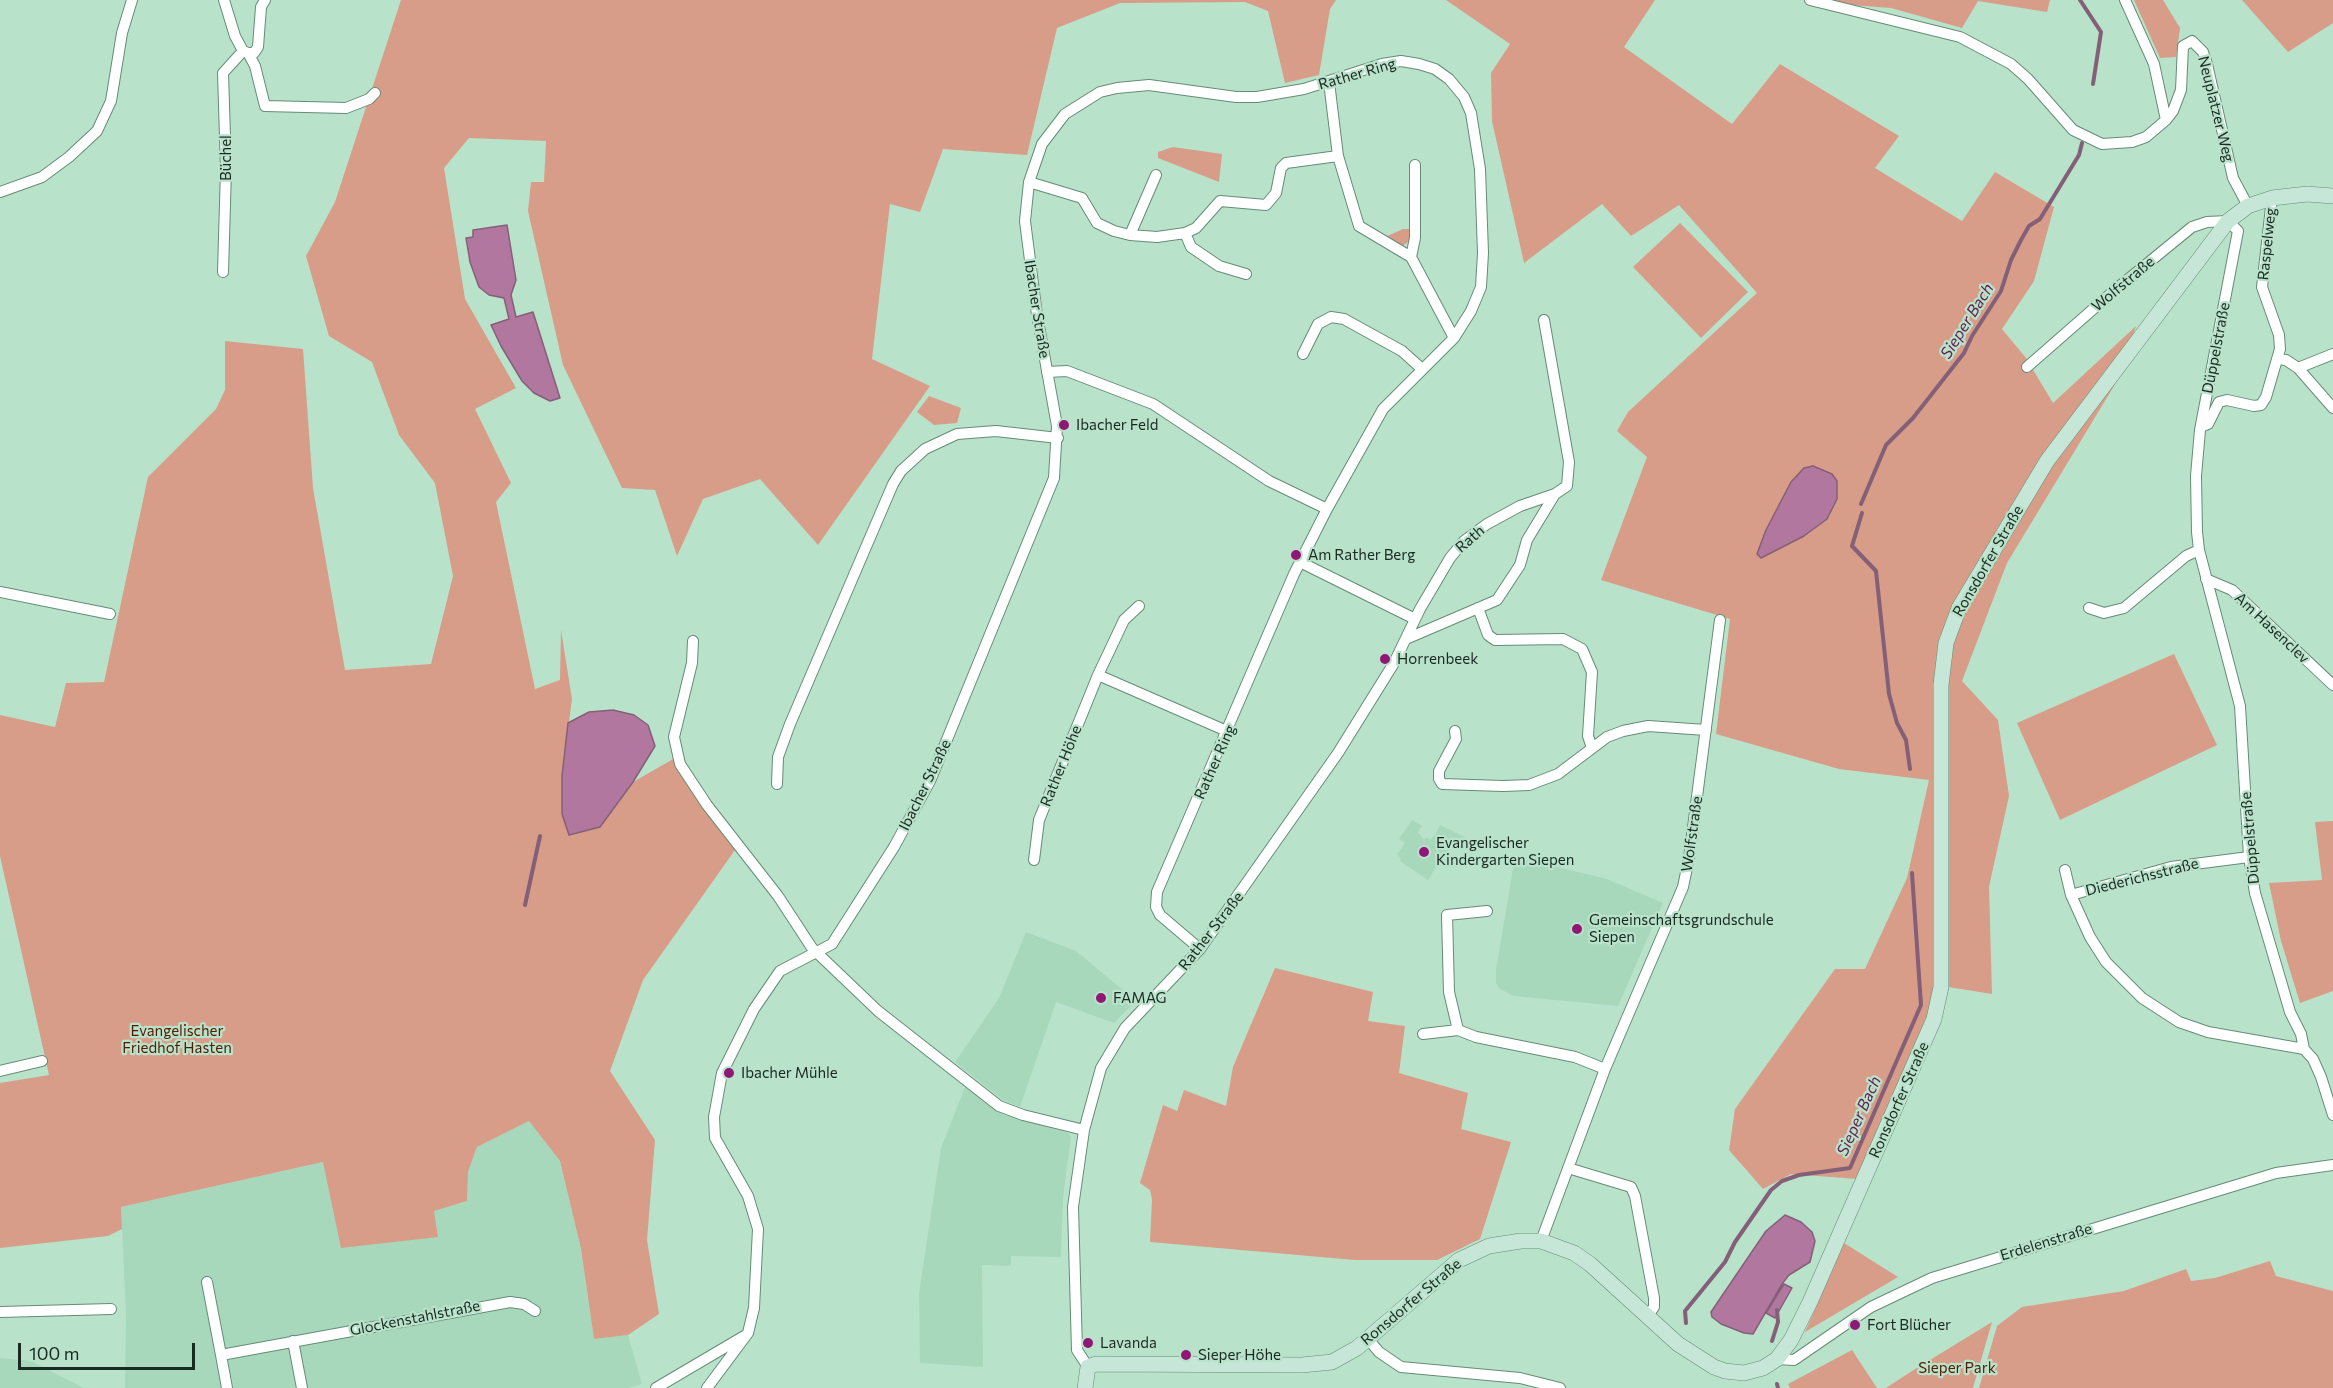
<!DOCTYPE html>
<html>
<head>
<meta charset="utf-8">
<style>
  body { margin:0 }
  #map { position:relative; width:2333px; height:1388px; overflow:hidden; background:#b9e2ca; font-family:Commissioner,sans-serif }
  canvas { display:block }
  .scale { position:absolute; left:18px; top:1343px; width:177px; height:27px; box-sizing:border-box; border:3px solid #1a2a21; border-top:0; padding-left:8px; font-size:18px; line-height:21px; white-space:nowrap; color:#1a2a21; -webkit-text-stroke:4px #b9e2ca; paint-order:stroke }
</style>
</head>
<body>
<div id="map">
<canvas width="2333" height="1388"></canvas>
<div class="scale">100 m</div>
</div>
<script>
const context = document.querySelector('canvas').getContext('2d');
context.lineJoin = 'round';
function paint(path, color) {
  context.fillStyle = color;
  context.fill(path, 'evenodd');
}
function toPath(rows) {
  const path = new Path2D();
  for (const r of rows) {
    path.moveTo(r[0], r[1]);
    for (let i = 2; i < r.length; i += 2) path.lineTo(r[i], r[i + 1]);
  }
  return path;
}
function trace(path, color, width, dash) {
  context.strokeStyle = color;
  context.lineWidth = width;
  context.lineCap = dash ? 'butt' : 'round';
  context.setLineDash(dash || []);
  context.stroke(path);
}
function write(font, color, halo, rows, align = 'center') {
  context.font = font + ' Commissioner,sans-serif';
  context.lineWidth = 4.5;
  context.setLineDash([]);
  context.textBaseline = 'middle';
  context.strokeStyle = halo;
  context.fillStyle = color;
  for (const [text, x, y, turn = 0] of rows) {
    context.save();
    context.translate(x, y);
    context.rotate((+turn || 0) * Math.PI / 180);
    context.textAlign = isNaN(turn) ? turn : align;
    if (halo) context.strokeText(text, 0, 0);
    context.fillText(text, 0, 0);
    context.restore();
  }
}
const built = toPath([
  [1412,820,1422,826,1418,832,1424,840,1426,837,1430,840,1435,835,1440,825,1465,837,1460,848,1453,843,1443,859,1439,856,1435,861,1438,864,1428,880,1400,861,1401,858,1397,855,1405,843,1399,839],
  [1515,857,1607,879,1663,903,1618,1006,1514,996,1500,989,1496,983,1496,970],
  [1026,932,1076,951,1136,1001,1114,1023,1056,1002,1020,1107,1003,1100,955,1062,999,998],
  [965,1087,1005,1115,1068,1133,1071,1137,1063,1198,1061,1257,1011,1256,1011,1266,982,1265,983,1367,920,1363,919,1293,941,1148],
  [529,1121,560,1161,581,1249,594,1339,628,1335,642,1384,629,1388,125,1388,126,1314,121,1207,324,1162,438,1237,434,1211,467,1201,468,1172,477,1147],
  [0,1358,31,1361,84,1388,0,1388]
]);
const green = toPath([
  [401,0,1336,0,1330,9,1319,75,1285,83,1268,11,1245,2,1120,3,1057,28,1027,155,943,149,920,212,890,204,872,359,930,386,818,545,760,479,703,499,677,556,655,490,622,488,563,365,528,211,531,182,544,182,546,141,469,138,444,168,465,299,516,388,475,409,511,483,496,502,535,689,560,680,561,630,572,699,562,776,569,835,600,827,633,782,675,758,735,850,643,980,610,1071,655,1140,647,1240,659,1314,628,1335,594,1339,581,1249,560,1161,529,1121,477,1147,468,1172,467,1201,434,1211,438,1237,341,1248,323,1162,121,1207,122,1229,108,1236,0,1248,0,1083,49,1075,0,856,0,715,55,727,66,683,104,682,148,477,216,409,225,390,225,341,303,349,313,488,345,670,431,664,453,576,435,483,399,435,372,362,329,336,306,256,335,202],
  [1446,0,1655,0,1624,47,1732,124,1780,64,1899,136,1875,168,1962,221,1995,172,2054,207,2034,281,2002,329,2026,358,2053,403,2136,326,2117,381,2007,563,1962,681,1998,720,2009,796,1989,887,1992,994,1942,986,1857,1179,1791,1174,1763,1189,1729,1150,1735,1109,1835,969,1865,969,1907,878,1929,780,1839,769,1716,734,1730,619,1601,580,1647,457,1617,431,1628,412,1757,293,1679,205,1631,236,1602,204,1524,263,1492,121,1491,73,1510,44],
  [1822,0,2050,0,2047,12,1978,1,1962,28,1891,8,1838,4],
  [2134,0,2163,0,2180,28,2176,57,2160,58],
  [2242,0,2333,0,2333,23,2288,52],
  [1173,147,1222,154,1219,182,1158,158,1158,152],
  [1680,223,1748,292,1701,338,1633,267],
  [1403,229,1412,229,1411,240,1401,247,1385,237],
  [929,396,961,408,957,423,934,425,917,412],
  [2174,654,2217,745,2060,820,2017,723],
  [2333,821,2333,991,2300,1003,2281,941,2269,883,2322,880,2315,822],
  [1275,968,1373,992,1368,1021,1405,1026,1399,1073,1468,1093,1461,1129,1511,1142,1480,1239,1437,1260,1355,1260,1150,1242,1152,1199,1150,1190,1140,1183,1163,1105,1177,1111,1184,1090,1226,1106,1233,1067],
  [1844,1243,1898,1277,1805,1332,1822,1294],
  [2270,1261,2276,1276,2333,1291,2333,1388,1979,1388,1997,1326,2022,1307,2124,1291,2186,1269,2191,1281,2215,1278],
  [1992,1322,1973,1388,1886,1388,1912,1371],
  [1852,1350,1877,1388,1790,1388,1788,1384]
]);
const water = toPath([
  [507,225,516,280,511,295,516,317,533,312,560,398,550,401,534,393,522,381,501,346,491,325,509,319,504,298,489,295,479,287,470,262,466,238,473,237,473,230,507,225],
  [1813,466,1832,474,1837,481,1837,499,1827,519,1804,536,1761,558,1757,554,1766,530,1791,482,1804,468,1813,466],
  [613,710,634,715,648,725,655,746,633,782,600,827,569,835,562,814,562,776,568,723,589,712,613,710],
  [1785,1215,1801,1222,1812,1232,1815,1241,1810,1262,1789,1275,1782,1284,1753,1334,1744,1333,1721,1324,1712,1317,1711,1312,1766,1231,1785,1215],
  [1784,1284,1792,1288,1775,1318,1766,1313,1784,1284]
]);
const stream = toPath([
  [2080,0,2101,32,2093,84],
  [1861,504,1886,445,1913,418,1964,353,1972,336,2001,291,2011,260,2021,240,2029,226,2040,219,2079,155,2082,143],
  [1862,513,1852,546,1876,571,1889,694,1897,723,1906,740,1910,769],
  [525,905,540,836],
  [1686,1323,1685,1311,1725,1262,1735,1242,1771,1190,1782,1181,1799,1175,1850,1168,1921,1005,1912,873],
  [1772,1341,1778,1322,1777,1310],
  [1777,1384,1778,1388]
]);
const street = toPath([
  [224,0,235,36,243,51,248,53,254,53,258,47,261,7,265,0],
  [1810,0,1960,37,2011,64,2028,79,2073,130,2102,144,2132,142,2146,137,2166,120,2173,111,2181,90,2183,46,2192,41,2203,52,2207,64,2233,178,2248,206],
  [2125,0,2154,64,2166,120],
  [248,53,255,66,265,106,346,108,369,99,375,93],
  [1338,156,1359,226,1411,257,1454,338],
  [1029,182,1082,198,1097,223,1114,231,1130,235,1156,175],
  [0,192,42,177,69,157,97,131,111,101,122,33,132,0],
  [1185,233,1191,247,1219,266,1246,274],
  [1130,235,1157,237,1185,233,1196,228,1220,201,1266,205,1276,193,1281,168,1286,163,1338,156,1329,82],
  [1411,257,1415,238,1415,165],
  [223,272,226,169,223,73,243,51],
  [1303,354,1318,324,1331,317,1344,319,1402,351,1422,369],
  [2333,354,2298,368,2333,408],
  [2278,359,2286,360,2298,368],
  [2027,367,2115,290,2192,227,2207,222,2228,221,2238,231,2200,430,2196,476,2197,532,2199,550,2240,706,2249,857,2255,893,2290,1012,2301,1034,2304,1049,2313,1059,2321,1077,2333,1115],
  [1047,372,1067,371,1153,404,1269,481,1327,509],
  [2201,427,2208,424,2219,402,2227,400,2254,406,2261,405,2266,397,2280,349,2279,335,2262,287,2272,198],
  [1300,562,1415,619],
  [2206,579,2232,590,2333,685],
  [0,592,110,614],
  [1139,606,1124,620,1098,675,1229,732],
  [1478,608,1488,635,1495,640,1563,639,1582,649,1592,672,1588,736,1592,748],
  [2089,608,2104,613,2124,608,2186,556,2199,550],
  [1406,639,1497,600,1520,565,1527,540,1555,494],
  [693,641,692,663,674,737,680,764,707,805,778,896,812,948,878,1011,999,1106,1023,1115,1084,1130],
  [1455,731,1456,739,1439,771,1439,779,1442,784,1503,786,1529,785,1558,774,1607,737,1623,731,1648,726,1706,730],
  [777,784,778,757,790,724,893,484,901,471,925,449,957,434,996,431,1058,438],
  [1034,860,1039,820,1098,675],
  [2065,870,2071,895,2090,937,2106,962,2142,998,2179,1022,2208,1032,2304,1049],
  [2071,895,2171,867,2249,857],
  [1458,1030,1449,992,1447,915,1487,911],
  [1423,1034,1458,1030,1476,1037,1575,1057,1605,1069],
  [0,1071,42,1061],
  [1568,1168,1631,1187,1635,1196,1654,1298,1654,1307,1647,1317],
  [1541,1241,1605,1069,1683,887,1689,858,1720,620],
  [207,1282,221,1355],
  [0,1312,111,1309],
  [1368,1339,1379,1352,1401,1367,1520,1378,1560,1388],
  [293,1341,302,1388],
  [1777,1359,1794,1360,1871,1307,1932,1278,2276,1173,2333,1165],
  [1088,1367,1077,1350,1073,1207,1084,1130,1101,1068,1125,1028,1200,949,1338,753,1394,663,1420,609,1450,558,1464,541,1487,524,1520,506,1555,494,1567,486,1569,462,1544,320],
  [227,1388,221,1355,510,1302,524,1304,535,1311],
  [656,1388,746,1335],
  [707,1388,748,1333,754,1308,758,1229,748,1196,715,1138,714,1117,722,1073,754,1009,780,971,832,944,894,847,930,781,1054,478,1057,426,1037,315,1025,221,1029,182,1042,144,1065,114,1100,92,1117,88,1149,85,1236,97,1257,97,1304,89,1382,64,1401,61,1419,64,1435,69,1449,79,1464,97,1471,113,1480,169,1483,253,1481,287,1471,311,1454,338,1383,409,1327,509,1294,574,1157,892,1156,907,1160,915,1200,949]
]);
const secondary = toPath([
  [1085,1388,1088,1367,1096,1364,1302,1365,1332,1362,1357,1348,1459,1260,1489,1246,1521,1241,1541,1241,1574,1253,1590,1264,1678,1344,1714,1367,1725,1371,1744,1373,1763,1368,1777,1359,1791,1340,1810,1302,1934,1019,1941,987,1941,685,1946,643,1959,608,2047,461,2228,221,2248,206,2272,198,2307,194,2333,196]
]);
const markers = [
  [1064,425,6,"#901775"],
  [1296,555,6,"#901775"],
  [1385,659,6,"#901775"],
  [1424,852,6,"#901775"],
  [1577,929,6,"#901775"],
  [1101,998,6,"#901775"],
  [729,1073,6,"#901775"],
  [1855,1325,6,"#901775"],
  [1088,1343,6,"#901775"],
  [1186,1355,6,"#901775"]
];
const streetNames = [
  ["Rather Ring",1357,74,-16],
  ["Neuplatzer Weg",2216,109,76],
  ["Büchel",226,158,-90],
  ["Raspelweg",2267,244,-84],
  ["Wolfstraße",2123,284,-40],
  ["Ibacher Straße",1037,309,81],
  ["Düppelstraße",2216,348,-79],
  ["Rath",1470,539,-41],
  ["Ronsdorfer Straße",1988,561,-60],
  ["Am Hasenclev",2272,628,43],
  ["Rather Ring",1215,762,-66],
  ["Rather Höhe",1061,766,-68],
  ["Ibacher Straße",925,785,-64],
  ["Wolfstraße",1692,834,-82],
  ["Düppelstraße",2250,838,-95],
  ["Diederichsstraße",2142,877,-14],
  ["Rather Straße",1211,931,-52],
  ["Ronsdorfer Straße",1899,1100,-66],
  ["Erdelenstraße",2046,1242,-17],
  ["Ronsdorfer Straße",1411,1302,-40],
  ["Glockenstahlstraße",415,1318,-11]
];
const poiNames = [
  ["Ibacher Feld",1076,425],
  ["Am Rather Berg",1308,555],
  ["Horrenbeek",1397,659],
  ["Evangelischer",1436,843],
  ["Kindergarten Siepen",1436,860],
  ["Gemeinschaftsgrundschule",1589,920],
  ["Siepen",1589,937],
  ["FAMAG",1113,998],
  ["Ibacher Mühle",741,1073],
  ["Fort Blücher",1867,1325],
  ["Lavanda",1100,1343],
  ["Sieper Höhe",1198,1355]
];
const parkNames = [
  ["Evangelischer",177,1031],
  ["Friedhof Hasten",177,1048],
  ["Sieper Park",1957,1368]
];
const waterNames = [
  ["Sieper Bach",1967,321,-58],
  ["Sieper Bach",1859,1116,-66]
];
paint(built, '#a7d8bc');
paint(green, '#d89d88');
paint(water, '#b1779e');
trace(water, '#846078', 1.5);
trace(stream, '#846078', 4);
trace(street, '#658c76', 12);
trace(secondary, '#658c76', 16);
trace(street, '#fff', 10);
trace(secondary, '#c6e6d7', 15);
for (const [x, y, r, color] of markers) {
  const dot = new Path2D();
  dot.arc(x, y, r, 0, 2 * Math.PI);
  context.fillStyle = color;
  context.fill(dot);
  trace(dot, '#b9e2ca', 2);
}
write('15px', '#1a2a21', '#b9e2ca', streetNames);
write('15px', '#1a2a21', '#b9e2ca', poiNames, 'left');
write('15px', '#551a02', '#b9e2ca', parkNames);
write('italic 16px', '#641e52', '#b9e2ca', waterNames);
</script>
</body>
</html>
